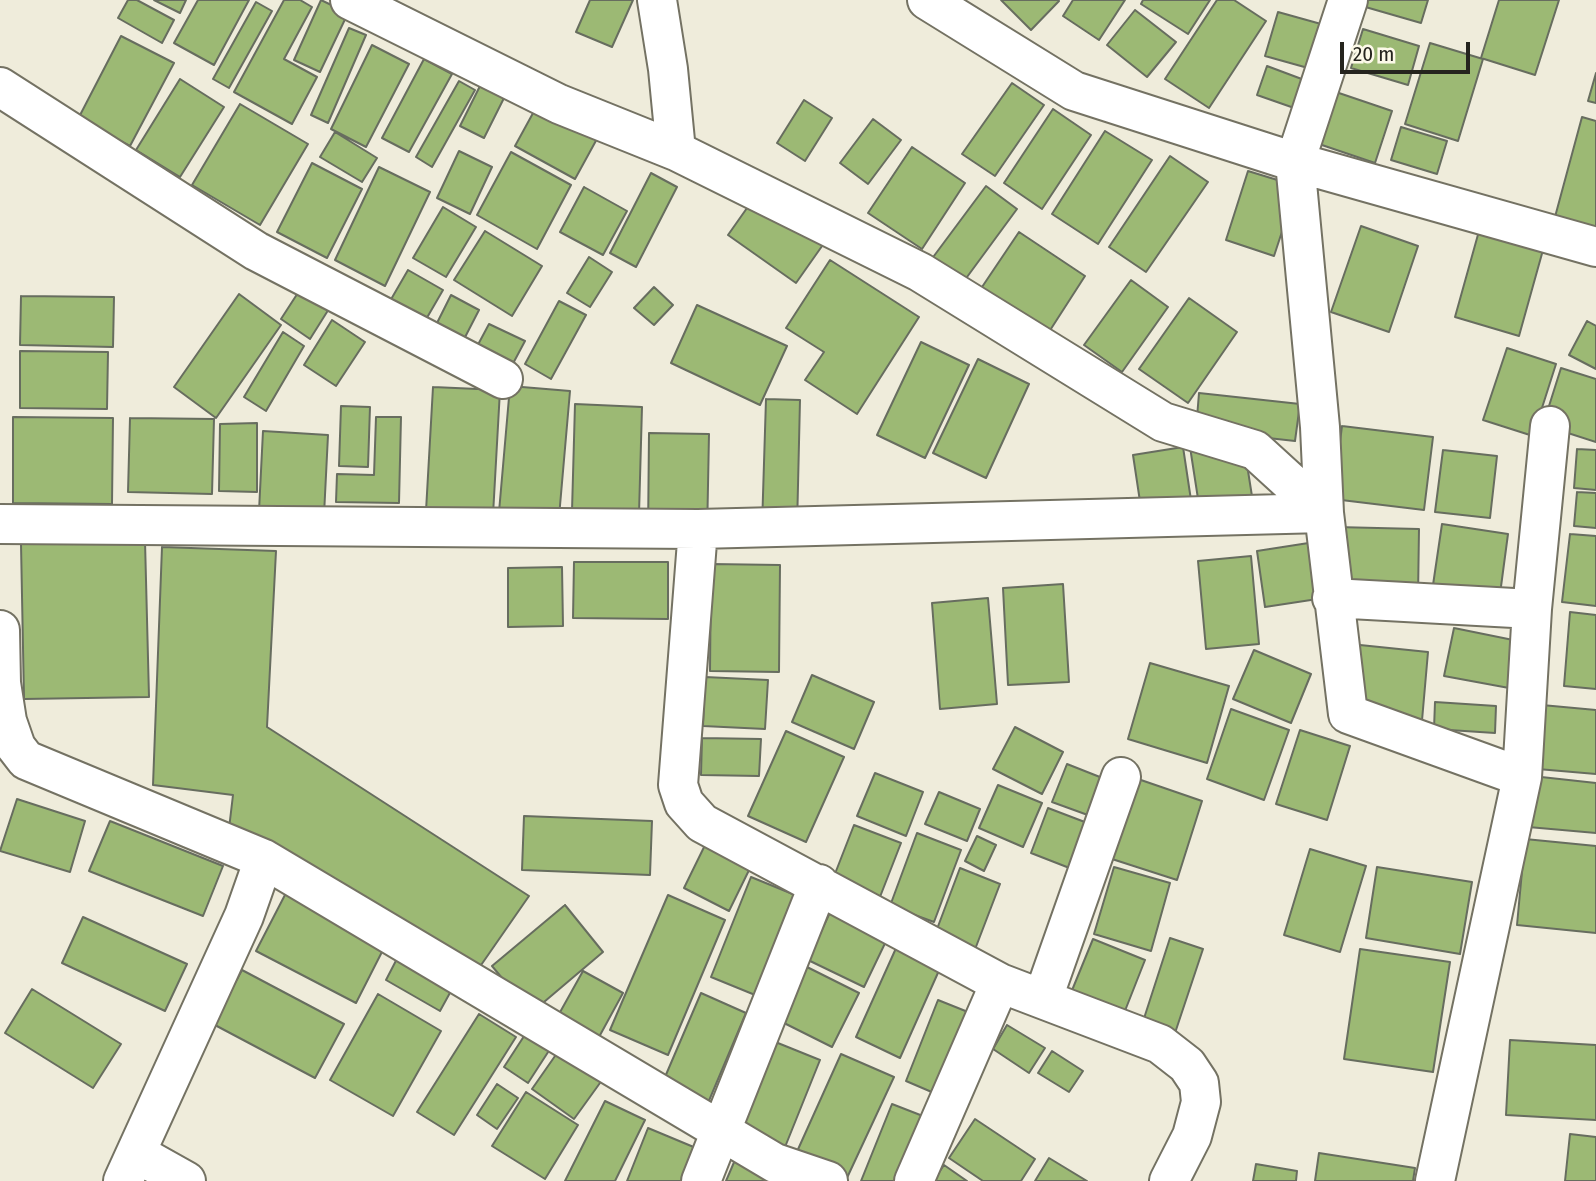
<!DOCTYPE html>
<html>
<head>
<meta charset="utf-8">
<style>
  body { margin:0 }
  #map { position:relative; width:1596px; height:1181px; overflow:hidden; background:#efecdb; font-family:"Fira Sans Condensed",sans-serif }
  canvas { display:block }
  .scale { position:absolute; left:1340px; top:42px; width:130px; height:32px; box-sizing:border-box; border:4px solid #25241e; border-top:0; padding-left:9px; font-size:21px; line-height:24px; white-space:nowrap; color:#25241e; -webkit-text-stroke:5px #fcf9e8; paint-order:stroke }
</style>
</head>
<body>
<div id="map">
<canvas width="1596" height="1181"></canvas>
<div class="scale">20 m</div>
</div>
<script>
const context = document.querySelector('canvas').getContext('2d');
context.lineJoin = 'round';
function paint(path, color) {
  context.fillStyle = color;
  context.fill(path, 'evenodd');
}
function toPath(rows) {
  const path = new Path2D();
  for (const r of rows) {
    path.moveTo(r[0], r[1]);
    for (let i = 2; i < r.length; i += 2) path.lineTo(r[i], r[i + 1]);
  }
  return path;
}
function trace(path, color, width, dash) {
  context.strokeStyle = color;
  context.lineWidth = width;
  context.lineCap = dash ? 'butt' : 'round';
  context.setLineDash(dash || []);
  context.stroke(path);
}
const building = toPath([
  [128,0,137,0,174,20,162,43,118,18,128,0],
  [154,0,186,0,180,13,154,0],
  [198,0,249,0,214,65,174,43,198,0],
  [284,0,300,0,312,7,284,59,317,77,292,124,234,92,284,0],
  [321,0,348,13,320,72,294,60,321,0],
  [590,0,633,0,612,47,576,32,590,0],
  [1001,0,1058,0,1059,1,1031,30,1001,0],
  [1073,0,1125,0,1099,40,1063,16,1073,0],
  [1143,0,1210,0,1188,34,1141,4,1143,0],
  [1217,0,1234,0,1266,21,1209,108,1165,79,1217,0],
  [1364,0,1428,0,1421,23,1362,6,1364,0],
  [1499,0,1559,0,1535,75,1481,58,1499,0],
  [256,2,272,11,229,88,213,79,256,2],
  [1135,10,1176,42,1147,77,1107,45,1135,10],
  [1278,12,1321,24,1308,68,1265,56,1278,12],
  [349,28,366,35,328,123,311,115,349,28],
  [1363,29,1419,46,1408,85,1351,68,1363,29],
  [121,36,174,63,130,146,78,119,121,36],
  [1430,43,1483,59,1458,141,1405,124,1430,43],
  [372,45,409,64,366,147,331,129,372,45],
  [424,59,452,74,409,152,382,138,424,59],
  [1267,66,1307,81,1297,109,1257,95,1267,66],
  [1596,73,1596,103,1588,101,1596,73],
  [180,79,224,107,180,177,136,150,180,79],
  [459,81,475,90,432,167,416,157,459,81],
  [1012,83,1044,105,995,176,962,154,1012,83],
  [480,86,504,98,484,138,460,126,480,86],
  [1333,91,1392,111,1375,163,1316,143,1333,91],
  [804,100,832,118,805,161,777,143,804,100],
  [240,104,308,144,260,225,192,185,240,104],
  [538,104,598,137,575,179,515,146,538,104],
  [1053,109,1091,135,1042,209,1004,183,1053,109],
  [1582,117,1596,121,1596,240,1552,228,1582,117],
  [873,119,901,140,868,184,840,163,873,119],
  [1401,127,1447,141,1437,174,1391,160,1401,127],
  [1105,131,1152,160,1098,244,1052,214,1105,131],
  [335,132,377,158,362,182,320,157,335,132],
  [912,147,965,183,922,249,868,213,912,147],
  [459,151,492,167,470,214,437,198,459,151],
  [511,152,571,185,537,249,477,215,511,152],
  [1170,156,1208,182,1146,272,1109,247,1170,156],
  [312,163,362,189,327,258,277,232,312,163],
  [379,167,430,192,385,286,335,260,379,167],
  [1248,171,1297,186,1274,256,1226,240,1248,171],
  [651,173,677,187,636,267,610,253,651,173],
  [986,186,1017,209,956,292,925,268,986,186],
  [584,187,627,211,603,255,560,232,584,187],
  [759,191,827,239,796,283,728,235,759,191],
  [443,207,476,227,446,277,413,258,443,207],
  [1361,226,1418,246,1389,332,1331,312,1361,226],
  [485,231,542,266,512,316,454,280,485,231],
  [1479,231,1543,250,1519,336,1455,317,1479,231],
  [1019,232,1085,276,1047,335,980,290,1019,232],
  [589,257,612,272,590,307,567,293,589,257],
  [830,260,919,317,857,414,805,380,824,352,786,328,830,260],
  [408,270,443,290,421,328,386,308,408,270],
  [1131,280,1168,307,1122,372,1084,345,1131,280],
  [303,285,332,304,310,339,281,319,303,285],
  [654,287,673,305,654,325,634,308,654,287],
  [239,294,281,325,216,418,174,387,239,294],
  [451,295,479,310,461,345,433,331,451,295],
  [21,296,114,297,113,347,20,345,21,296],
  [1189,298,1237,332,1188,403,1139,369,1189,298],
  [559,301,586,315,551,379,525,364,559,301],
  [697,305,787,346,760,405,671,363,697,305],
  [332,320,365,342,336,386,304,365,332,320],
  [1587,321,1596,326,1596,369,1569,355,1587,321],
  [489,324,525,341,509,371,473,354,489,324],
  [283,332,304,346,266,411,244,397,283,332],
  [921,342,969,365,925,458,877,435,921,342],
  [1507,348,1556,364,1533,436,1483,420,1507,348],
  [20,351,108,352,107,409,20,408,20,351],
  [978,359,1029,384,986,478,933,453,978,359],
  [1561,368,1596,379,1596,442,1543,425,1561,368],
  [510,386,570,391,559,517,499,512,510,386],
  [433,387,500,390,493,515,426,511,433,387],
  [1199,393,1300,404,1295,441,1196,430,1199,393],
  [766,399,800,400,797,528,762,527,766,399],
  [575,404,642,407,639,514,572,511,575,404],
  [341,406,370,407,368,467,339,466,341,406],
  [13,417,113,418,112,504,13,503,13,417],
  [376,417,401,417,399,503,336,502,337,474,374,475,376,417],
  [130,418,214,419,212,494,128,492,130,418],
  [257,423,257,492,219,491,220,424,257,423],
  [1342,426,1433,437,1424,510,1333,499,1342,426],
  [263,431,328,435,324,515,259,511,263,431],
  [649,433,709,434,707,537,648,535,649,433],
  [1243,439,1254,509,1201,518,1190,447,1243,439],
  [1183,447,1194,520,1144,528,1133,455,1183,447],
  [1577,449,1596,450,1596,490,1574,488,1577,449],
  [1443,450,1497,456,1490,518,1435,512,1443,450],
  [1577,492,1596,493,1596,528,1574,526,1577,492],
  [1442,524,1508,534,1500,594,1433,585,1442,524],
  [1336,527,1419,529,1418,597,1334,595,1336,527],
  [1570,534,1596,536,1596,606,1562,602,1570,534],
  [145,541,149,697,24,699,21,544,145,541],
  [1315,542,1324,598,1265,607,1257,551,1315,542],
  [162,547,276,551,267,727,529,896,479,968,228,837,233,795,153,785,162,547],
  [1251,556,1259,644,1206,649,1198,561,1251,556],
  [574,562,668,562,668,619,573,618,574,562],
  [711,564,780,565,779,672,710,671,711,564],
  [562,567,563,626,508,627,508,568,562,567],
  [1063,584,1069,682,1008,685,1003,588,1063,584],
  [988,598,997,704,940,709,932,603,988,598],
  [1570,612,1596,615,1596,689,1564,686,1570,612],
  [1454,628,1518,641,1509,688,1444,676,1454,628],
  [1360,645,1428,652,1421,732,1352,726,1360,645],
  [1254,650,1311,674,1291,723,1233,699,1254,650],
  [1150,663,1229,686,1207,763,1128,739,1150,663],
  [812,675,874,702,854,749,792,722,812,675],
  [705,677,768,680,765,729,703,726,705,677],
  [1435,702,1496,706,1495,733,1434,729,1435,702],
  [1531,704,1596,710,1596,774,1526,768,1531,704],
  [1231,709,1289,730,1264,800,1207,779,1231,709],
  [1015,727,1063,752,1042,794,993,769,1015,727],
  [1300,730,1350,746,1327,820,1276,804,1300,730],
  [786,731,844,757,806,842,748,816,786,731],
  [702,738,761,739,759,776,701,775,702,738],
  [1067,764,1110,781,1096,818,1052,802,1067,764],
  [875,773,923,792,906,836,857,816,875,773],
  [1523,775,1596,783,1596,833,1517,826,1523,775],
  [1138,779,1202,801,1177,880,1112,859,1138,779],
  [998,785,1042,803,1023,847,979,828,998,785],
  [939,792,980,809,967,841,925,824,939,792],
  [17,799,85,821,70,872,0,851,17,799],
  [1048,808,1090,824,1072,869,1031,853,1048,808],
  [524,816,652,821,650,875,522,870,524,816],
  [110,821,223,866,203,916,89,871,110,821],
  [854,825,901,843,878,902,831,884,854,825],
  [917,833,961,850,934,922,890,906,917,833],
  [977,836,996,845,984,871,965,861,977,836],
  [708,839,753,862,729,911,684,888,708,839],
  [1525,839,1596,846,1596,933,1517,925,1525,839],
  [1310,849,1366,866,1340,952,1284,935,1310,849],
  [1114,867,1170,883,1151,951,1094,934,1114,867],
  [1377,867,1472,882,1460,954,1366,938,1377,867],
  [960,868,1000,884,974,952,934,937,960,868],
  [751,877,800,897,760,997,711,977,751,877],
  [287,891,387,942,356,1003,256,951,287,891],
  [668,895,725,920,668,1055,610,1030,668,895],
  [565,905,603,952,531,1013,492,966,565,905],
  [832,908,889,935,864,987,808,960,832,908],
  [83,917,187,964,165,1011,62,963,83,917],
  [1170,938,1203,949,1169,1051,1137,1040,1170,938],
  [1093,939,1145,960,1119,1026,1066,1005,1093,939],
  [897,946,941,966,900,1058,856,1037,897,946],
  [402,949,457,980,440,1011,386,980,402,949],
  [1360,949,1450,962,1433,1072,1344,1059,1360,949],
  [807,967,859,993,832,1047,780,1021,807,967],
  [242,970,344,1024,315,1078,213,1024,242,970],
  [583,971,623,993,599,1037,559,1014,583,971],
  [32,989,121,1044,93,1088,5,1033,32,989],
  [701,993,746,1013,708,1103,662,1084,701,993],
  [378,994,441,1031,393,1116,330,1080,378,994],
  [938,1000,973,1014,941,1096,906,1081,938,1000],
  [479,1014,516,1037,454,1135,417,1112,479,1014],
  [1007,1025,1045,1048,1029,1073,993,1049,1007,1025],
  [528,1030,552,1046,528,1083,504,1067,528,1030],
  [763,1037,820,1060,783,1152,726,1128,763,1037],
  [1510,1040,1596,1045,1596,1120,1506,1115,1510,1040],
  [562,1046,605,1076,574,1119,532,1089,562,1046],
  [1052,1051,1083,1071,1069,1092,1038,1073,1052,1051],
  [841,1054,894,1077,846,1180,795,1156,841,1054],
  [497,1084,518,1098,497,1129,477,1115,497,1084],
  [526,1092,578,1125,545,1179,492,1146,526,1092],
  [605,1101,645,1120,615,1181,565,1181,605,1101],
  [892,1104,928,1118,903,1181,861,1181,892,1104],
  [975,1119,1035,1159,1021,1181,983,1181,949,1158,975,1119],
  [648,1128,696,1148,683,1181,627,1181,648,1128],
  [1570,1134,1596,1137,1596,1181,1565,1181,1570,1134],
  [1319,1153,1415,1168,1413,1181,1315,1181,1319,1153],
  [1049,1158,1087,1181,1035,1181,1049,1158],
  [735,1160,780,1181,726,1181,735,1160],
  [1256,1164,1297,1171,1296,1181,1253,1181,1256,1164],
  [944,1165,967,1181,933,1181,944,1165]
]);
const minor = toPath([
  [350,0,559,104,676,151],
  [657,0,668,69,676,151,920,272,1163,422,1255,450,1324,513],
  [927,0,1074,91,1295,162,1320,427,1324,513],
  [1348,0,1295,162,1596,247],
  [0,87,256,251,503,379],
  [0,524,698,529,1324,513,1348,714,1522,777],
  [698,529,678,785,684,803,702,823,1000,983],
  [1332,598,1532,609],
  [0,630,1,683,7,721,16,747,26,760,264,859],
  [1043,998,1121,777],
  [136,1153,186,1181],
  [123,1181,244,916,264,859,775,1163,828,1181],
  [701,1181,819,884],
  [914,1181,1000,983,1160,1044,1187,1065,1199,1083,1201,1102,1192,1136,1169,1181],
  [1435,1181,1522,777,1532,609,1550,426]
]);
paint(building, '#9cb974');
trace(building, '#676d5f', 2);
trace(minor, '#747263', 42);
trace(minor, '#fff', 38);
</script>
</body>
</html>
